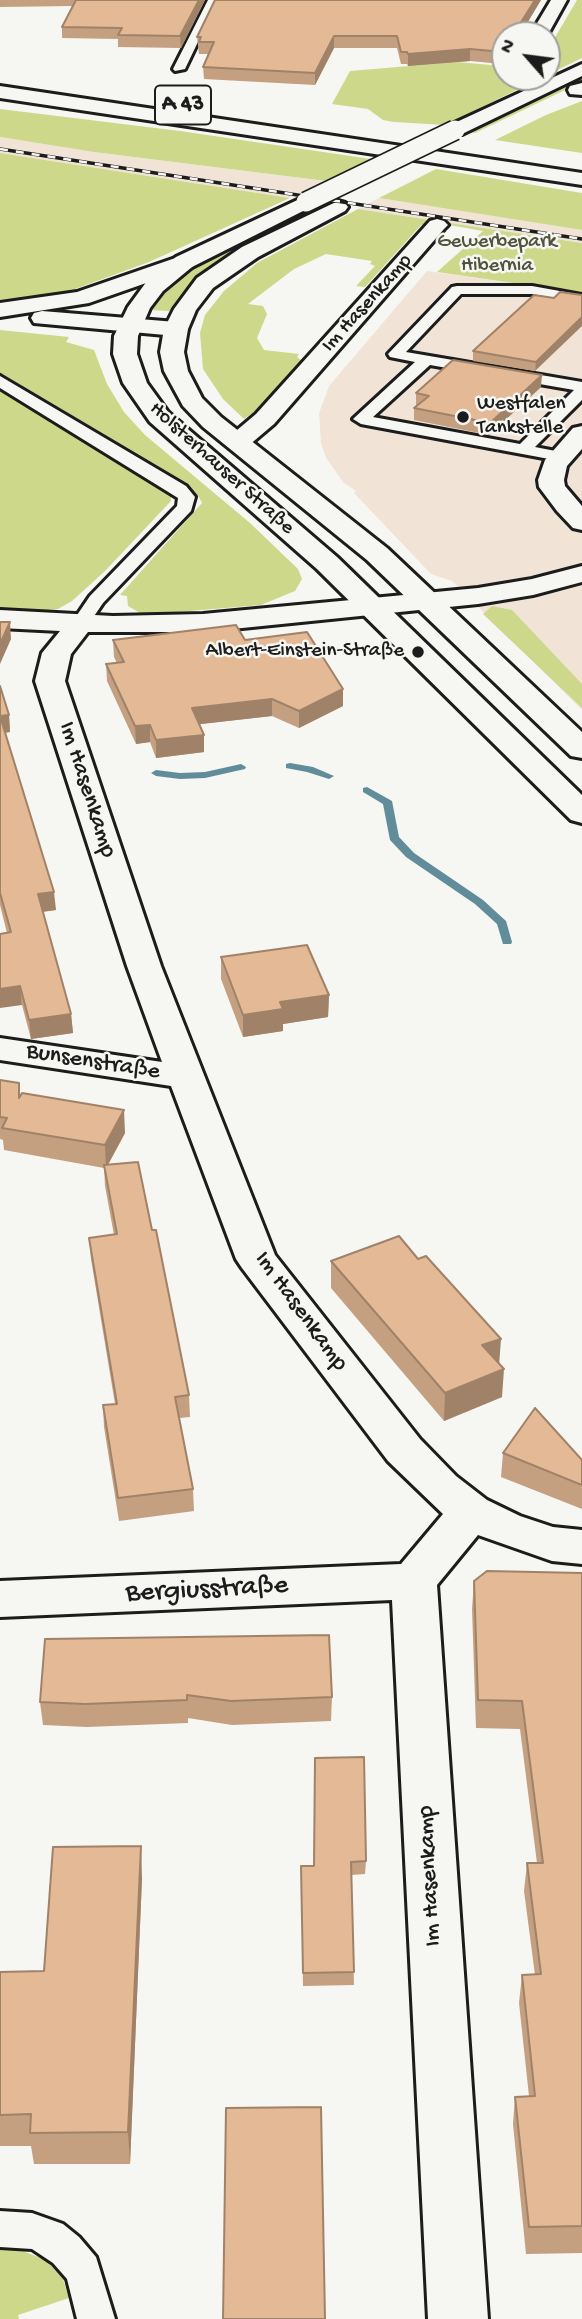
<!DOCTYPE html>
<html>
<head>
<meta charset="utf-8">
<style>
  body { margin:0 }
  #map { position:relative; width:582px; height:2319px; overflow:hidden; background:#f6f6f2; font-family:"Gochi Hand",sans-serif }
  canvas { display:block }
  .north { position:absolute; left:491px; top:21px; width:70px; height:70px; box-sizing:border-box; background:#f6f6f2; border:2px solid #9f9f9c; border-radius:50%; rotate:298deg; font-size:19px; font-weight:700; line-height:28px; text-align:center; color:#1c1c1c }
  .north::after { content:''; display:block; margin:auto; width:24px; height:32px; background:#1c1c1c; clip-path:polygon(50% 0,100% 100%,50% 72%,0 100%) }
</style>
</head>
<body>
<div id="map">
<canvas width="582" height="2319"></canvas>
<div class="north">N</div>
</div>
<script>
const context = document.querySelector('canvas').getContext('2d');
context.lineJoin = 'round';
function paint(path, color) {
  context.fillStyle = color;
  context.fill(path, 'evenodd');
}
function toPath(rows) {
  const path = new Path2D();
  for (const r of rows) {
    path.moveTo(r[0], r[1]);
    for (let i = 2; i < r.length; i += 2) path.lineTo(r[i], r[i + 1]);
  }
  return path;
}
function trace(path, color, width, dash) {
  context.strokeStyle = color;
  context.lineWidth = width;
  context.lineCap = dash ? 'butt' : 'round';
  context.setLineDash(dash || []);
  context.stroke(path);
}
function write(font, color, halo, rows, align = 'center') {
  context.font = font + ' "Gochi Hand",sans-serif';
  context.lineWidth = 5;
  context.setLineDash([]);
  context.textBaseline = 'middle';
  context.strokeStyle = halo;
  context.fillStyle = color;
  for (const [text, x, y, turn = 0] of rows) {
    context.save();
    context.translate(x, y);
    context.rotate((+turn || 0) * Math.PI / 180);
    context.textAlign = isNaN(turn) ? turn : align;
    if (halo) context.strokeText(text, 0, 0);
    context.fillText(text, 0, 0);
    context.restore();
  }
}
const built = toPath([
  [0,137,94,152,326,181,290,198,0,153],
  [379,198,582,230,582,243,358,209],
  [427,271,582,293,582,710,452,581,431,574,354,493,356,491,344,483,326,458,321,443,319,413,329,386]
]);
const green = toPath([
  [577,0,582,0,582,58,547,75,547,51],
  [457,62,502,66,505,68,505,77,543,77,445,125,394,122,383,120,368,109,332,104,350,71],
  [582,76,582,82,475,133,463,131],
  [582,101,582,153,495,140,546,115],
  [0,109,180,131,371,159,326,181,94,152,0,137],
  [0,153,290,198,149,262,75,289,81,293,0,305],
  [436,169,582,193,582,230,379,198],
  [316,203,328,206,227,257,189,286,170,311,150,310,167,289,203,261],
  [358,209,582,243,582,293,437,272,483,231,455,226,434,223,421,225,365,287,356,286,375,266,370,264,372,261,326,254,294,269,248,304,263,306,267,314,257,338,264,350,299,354,297,357,302,361,260,408,244,419,223,399,203,369,200,333,205,315,224,291,257,263],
  [0,330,69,337,66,342,94,350,107,384,124,412,145,435,250,523,298,569,302,579,295,591,261,605,153,614,140,613,128,606,127,596,120,595,202,503,199,497,158,470,0,375],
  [0,387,167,488,171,496,171,501,105,571,72,601,58,609,33,612,0,610],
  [492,606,512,610,582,684,582,708,483,614],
  [0,2250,20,2250,46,2260,63,2279,69,2298,18,2315,19,2319,0,2319]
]);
const stream = toPath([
  [290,763,313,767,334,776,329,779,307,772,286,768,286,764,290,763],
  [241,764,246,767,245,769,205,778,180,779,156,776,151,773,156,770,180,773,205,772,241,764],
  [367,787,392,801,399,837,414,853,483,900,506,921,512,942,511,944,503,944,497,924,475,904,406,857,390,840,383,804,363,792,363,788,367,787]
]);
const lane = toPath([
  [208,0,218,0,185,69,175,71,173,69,208,0],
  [457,286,532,286,582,295,582,303,532,294,461,294,406,352,582,382,582,400,535,447,566,453,568,456,566,459,560,461,361,424,353,419,415,362,390,357,388,354,452,287,457,286],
  [430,365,574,390,520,444,373,417,430,365],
  [0,376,186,486,195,497,191,511,103,603,86,628,80,629,71,624,90,596,177,506,178,498,0,388,0,376],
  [0,2211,32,2213,63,2224,79,2237,96,2257,115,2319,77,2319,67,2279,53,2263,32,2249,0,2247,0,2211]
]);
const street = toPath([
  [551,0,567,0,547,36,530,35,551,0],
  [437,219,444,221,448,225,444,229,274,424,248,446,239,449,230,446,226,441,230,436,256,414,430,221,437,219],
  [582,426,582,449,567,466,564,480,565,486,582,506,582,530,573,528,557,511,539,487,538,480,545,460,573,428,582,426],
  [582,566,582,582,533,595,478,604,203,632,88,632,71,654,65,681,161,966,275,1255,420,1439,456,1476,487,1500,520,1516,553,1527,582,1530,582,1564,552,1561,478,1535,437,1585,488,2319,428,2319,392,1600,0,1617,0,1581,401,1564,443,1514,388,1461,242,1268,236,1259,171,1086,0,1060,0,1038,162,1062,127,966,35,681,42,653,60,631,0,628,0,610,113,616,203,614,478,588,532,579,582,566]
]);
const secondary = toPath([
  [582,64,582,76,462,134,448,134,445,130,448,126,582,64],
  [306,196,313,198,316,202,313,206,192,267,163,291,150,308,138,336,137,354,147,383,168,412,337,557,582,795,582,823,571,820,317,569,150,422,123,383,113,354,114,336,128,307,147,281,176,257,306,196],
  [338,201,345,203,348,207,345,211,258,257,213,288,196,310,188,329,184,352,188,371,202,398,221,417,387,548,582,732,582,758,571,756,367,560,203,427,183,406,164,371,160,352,164,329,174,309,197,278,242,247,338,201]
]);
const highway = toPath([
  [582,83,582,95,570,94,568,90,570,86,582,83],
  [0,86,582,173,582,185,0,98,0,86],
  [184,255,192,257,195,262,192,267,89,303,0,317,0,303,77,292,184,255],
  [42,311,176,322,184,324,188,329,184,334,176,336,34,323,31,318,34,313,42,311]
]);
const rail = toPath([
  [0,149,582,239]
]);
const secondaryBridge = toPath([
  [306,202,455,130]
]);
const wall = toPath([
  [0,0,205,0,181,48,118,47,118,39,62,38,62,27,72,6,0,7],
  [215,0,541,0,502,64,470,61,408,66,407,64,401,64,397,48,334,48,315,85,204,79,203,67,209,54,199,54,197,37],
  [554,298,535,371,473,361,473,351],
  [541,387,489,435,414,420,414,408,417,406,416,406,416,393],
  [113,640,245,640,343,706,299,728,272,716,199,724,204,735,204,752,156,758,150,742,136,744,107,681,106,664,117,663,114,657],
  [0,686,9,715,10,732,5,733,56,910,43,912,71,1014,73,1033,31,1039,22,1005,7,933,0,905],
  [221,957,329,995,328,1017,283,1024,283,1031,243,1037,221,979],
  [0,1080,20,1096,125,1133,108,1165,152,1230,189,1395,190,1417,179,1418,193,1489,194,1511,119,1521,104,1427,103,1405,115,1404,91,1259,89,1238,114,1235,105,1186,104,1168,4,1150,3,1140,0,1139],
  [331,1261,499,1364,502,1397,444,1421,331,1288],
  [503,1453,582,1460,582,1509,501,1477],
  [582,1573,582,2253,526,2254,513,2124,515,2097,529,2096,519,2003,522,1975,535,1975,524,1891,527,1863,537,1863,520,1729,476,1728,472,1609,474,1581],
  [45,1639,332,1697,331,1721,232,1725,188,1718,188,1723,87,1727,43,1725,40,1702],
  [315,1758,366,1861,365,1874,351,1875,354,1985,303,1986,301,1866,314,1866],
  [142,1878,130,2164,34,2164,31,2146,0,2146,0,1972,44,1971]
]);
const shadedWall = toPath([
  [199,0,205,0,181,48,180,36],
  [535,0,541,0,520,35,513,35],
  [334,36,334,48,315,85,315,73],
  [505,48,505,59,502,64,503,52],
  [470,49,470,61,408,66,408,54],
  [582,317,582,326,535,371,536,362],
  [542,375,541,387,489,435,490,423],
  [10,622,11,639,0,664,0,644],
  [343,689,343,706,299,728,299,711],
  [272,699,272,716,193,725,192,708],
  [9,715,10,732,1,733,0,716],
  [150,725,150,742,136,744,135,726],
  [204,735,204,752,156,758,156,740],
  [54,892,56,910,39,912,38,894],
  [20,986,22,1005,0,1008,0,989],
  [329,995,328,1017,283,1024,283,1031,243,1037,243,1015,280,1002],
  [71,1014,73,1033,31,1039,29,1020],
  [124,1110,125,1133,106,1168,105,1145],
  [501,1339,499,1366,482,1345],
  [504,1369,502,1397,444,1421,445,1393],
  [141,1846,142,1878,130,2164,128,2132]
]);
const building = toPath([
  [76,0,199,0,180,36,118,35,122,28,62,27,76,0],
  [215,0,535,0,513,35,505,35,505,48,503,52,470,49,408,54,407,52,401,52,397,36,334,36,315,73,203,67,214,42,199,42,201,37,197,37,215,0],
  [560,292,582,295,582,317,536,362,473,351,534,295,554,298,560,292],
  [453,360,542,375,490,423,414,408,429,396,416,393,453,360],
  [0,622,10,622,0,644,0,622],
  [236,625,245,640,307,632,343,689,299,711,272,699,192,708,204,735,156,740,150,725,135,726,106,664,124,662,113,640,236,625],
  [0,686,9,715,0,716,54,892,38,894,71,1014,29,1020,20,986,0,989,0,934,11,932,0,893,0,686],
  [307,945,329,995,280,1002,283,1009,243,1015,221,957,307,945],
  [0,1080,19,1083,19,1098,22,1093,124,1110,105,1145,2,1128,7,1118,0,1117,0,1080],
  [138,1162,152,1230,156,1230,189,1395,175,1397,193,1489,118,1498,103,1405,117,1404,89,1238,117,1234,104,1165,138,1162],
  [399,1236,418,1259,426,1256,501,1339,482,1345,504,1369,445,1393,331,1261,399,1236],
  [535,1408,582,1460,582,1485,503,1453,535,1408],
  [487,1571,582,1573,582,2226,529,2227,515,2097,535,2096,522,1975,541,1974,527,1863,543,1863,522,1701,478,1700,474,1581,487,1571],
  [329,1635,332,1697,231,1701,187,1695,187,1700,85,1704,40,1702,45,1639,329,1635],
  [364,1757,366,1861,351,1862,354,1972,303,1973,301,1866,314,1866,315,1758,364,1757],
  [141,1846,128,2132,30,2133,31,2114,0,2115,0,1972,44,1971,53,1847,141,1846],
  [321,2107,325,2319,223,2319,226,2108,321,2107]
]);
const markers = [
  [463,417,7,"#1c1c1c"],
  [418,652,7,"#1c1c1c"]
];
const farParknames = [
  ["Gewerbepark",497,243],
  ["Hibernia",497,267]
];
const farStreetnames = [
  ["Im Hasenkamp",368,304,-48],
  ["Holsterhauser Straße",221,469,42]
];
const farPoinames = [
  ["Westfalen",477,405],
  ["Tankstelle",477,429],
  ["Albert-Einstein-Straße",404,652,"right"]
];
const shields = [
  [183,105,56]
];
const shieldNames = [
  ["A 43",183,105]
];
const streetNames = [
  ["Im Hasenkamp",86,790,72],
  ["Bunsenstraße",93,1063,9],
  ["Im Hasenkamp",300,1312,54],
  ["Im Hasenkamp",431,1876,-93]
];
const nearStreetnames = [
  ["Bergiusstraße",207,1591,-3]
];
paint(built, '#f1e4d6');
paint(green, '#cdd88b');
paint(stream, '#608d99');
trace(lane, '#1c1c1c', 6);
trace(street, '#1c1c1c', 6);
trace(secondary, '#1c1c1c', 6);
trace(highway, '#1c1c1c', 6);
paint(lane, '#f6f6f2');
paint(street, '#f6f6f2');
paint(secondary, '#f6f6f2');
paint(highway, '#f6f6f2');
trace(rail, '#1c1c1c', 3.5);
trace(rail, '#f6f6f2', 2.5, [8]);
trace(secondaryBridge, '#1c1c1c', 22, []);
trace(secondaryBridge, '#f6f6f2', 19);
paint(wall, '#c49f80');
paint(shadedWall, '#a08268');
paint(building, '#e4b995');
trace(building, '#a08268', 2);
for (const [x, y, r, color] of markers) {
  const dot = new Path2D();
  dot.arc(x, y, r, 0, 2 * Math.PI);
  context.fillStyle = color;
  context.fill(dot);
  trace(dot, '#f6f6f2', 2.5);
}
write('21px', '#51543d', '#f6f6f2', farParknames);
write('21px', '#1c1c1c', '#f6f6f2', farStreetnames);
write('21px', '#1c1c1c', '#f6f6f2', farPoinames, 'left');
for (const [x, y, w] of shields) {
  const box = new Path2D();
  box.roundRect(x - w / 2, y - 19.5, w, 39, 5);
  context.fillStyle = '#f6f6f2';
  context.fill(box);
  trace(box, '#1c1c1c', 2);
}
write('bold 23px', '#1c1c1c', null, shieldNames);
write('24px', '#1c1c1c', '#f6f6f2', streetNames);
write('28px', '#1c1c1c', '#f6f6f2', nearStreetnames);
</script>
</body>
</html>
